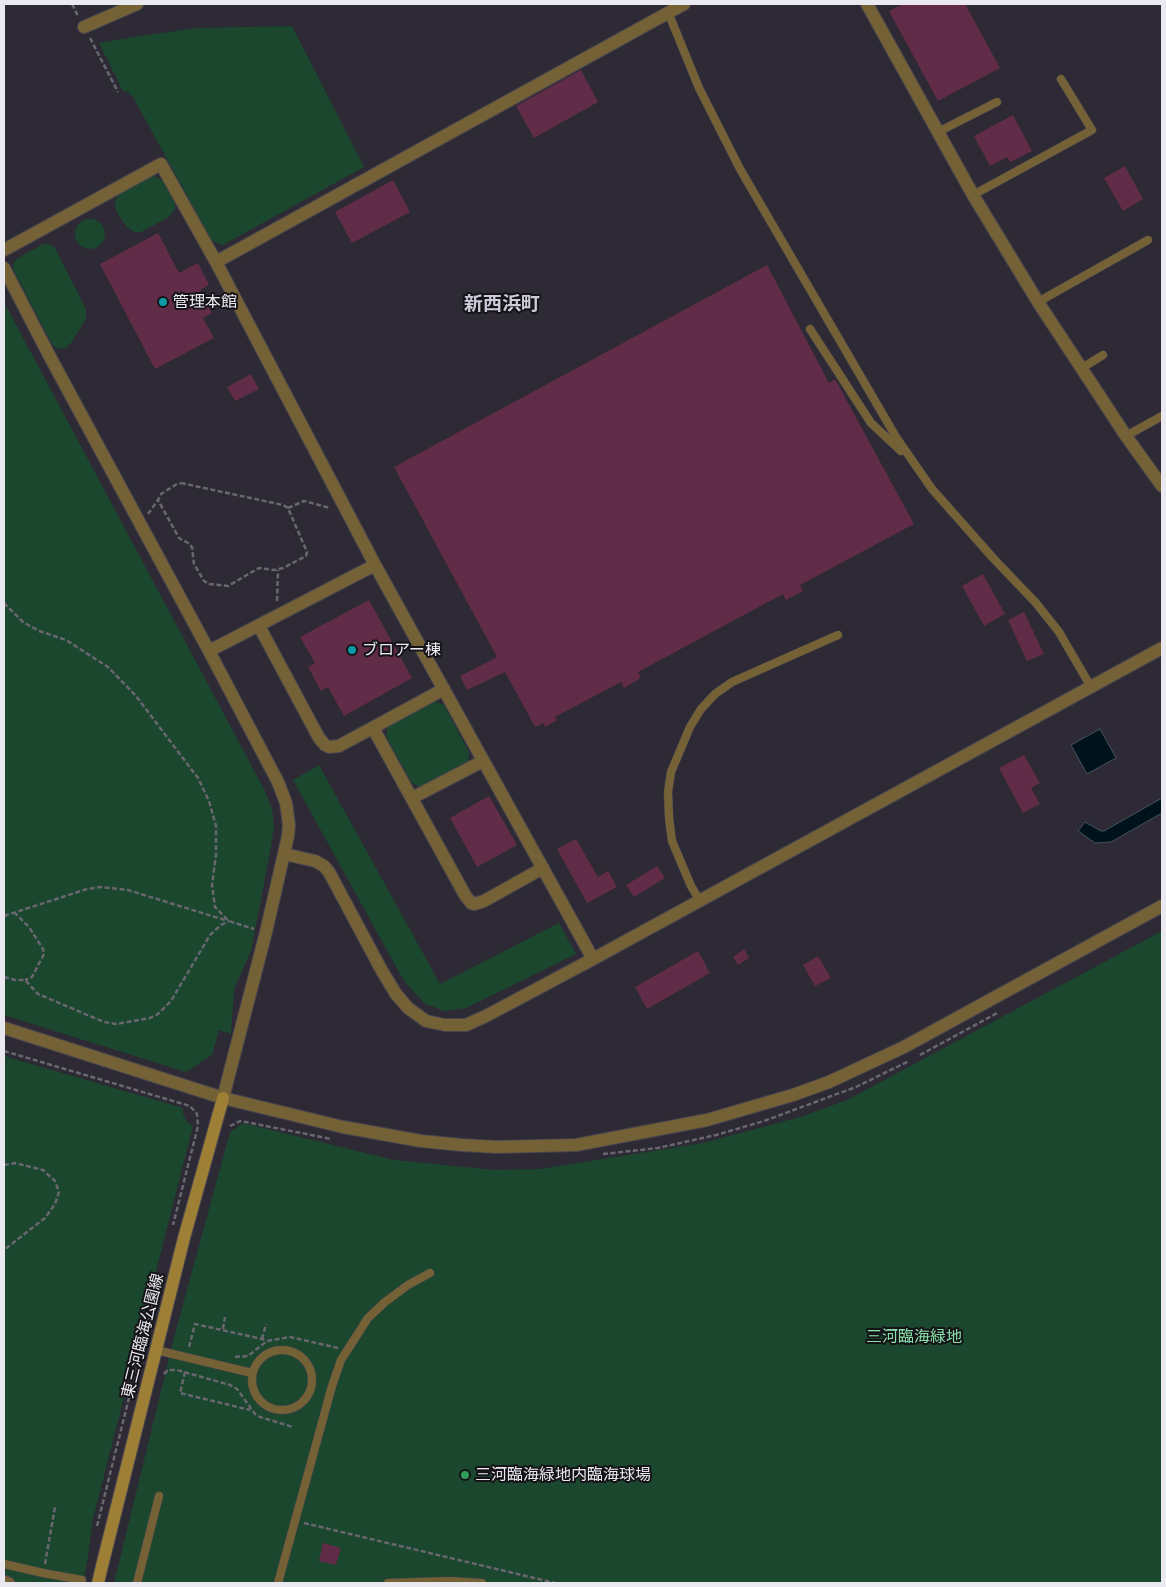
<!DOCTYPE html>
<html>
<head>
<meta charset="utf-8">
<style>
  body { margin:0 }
  #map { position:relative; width:1166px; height:1587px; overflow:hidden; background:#2d2a35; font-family:Quicksand,sans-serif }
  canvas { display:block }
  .frame { position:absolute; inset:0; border:5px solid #ebe9f0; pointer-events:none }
</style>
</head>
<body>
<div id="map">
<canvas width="1166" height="1587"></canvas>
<div class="frame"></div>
</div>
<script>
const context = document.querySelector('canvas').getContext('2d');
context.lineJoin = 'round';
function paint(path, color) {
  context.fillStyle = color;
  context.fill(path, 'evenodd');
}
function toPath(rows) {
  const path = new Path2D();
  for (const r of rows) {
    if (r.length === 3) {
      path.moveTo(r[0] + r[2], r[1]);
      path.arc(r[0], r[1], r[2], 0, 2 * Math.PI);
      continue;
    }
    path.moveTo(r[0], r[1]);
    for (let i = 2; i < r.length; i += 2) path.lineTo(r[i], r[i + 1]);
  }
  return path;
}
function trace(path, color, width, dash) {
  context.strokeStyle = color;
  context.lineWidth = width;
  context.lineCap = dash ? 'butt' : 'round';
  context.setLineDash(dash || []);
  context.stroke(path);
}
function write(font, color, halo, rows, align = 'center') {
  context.font = font + ' Quicksand,"Noto Sans JP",sans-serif';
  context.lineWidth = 4;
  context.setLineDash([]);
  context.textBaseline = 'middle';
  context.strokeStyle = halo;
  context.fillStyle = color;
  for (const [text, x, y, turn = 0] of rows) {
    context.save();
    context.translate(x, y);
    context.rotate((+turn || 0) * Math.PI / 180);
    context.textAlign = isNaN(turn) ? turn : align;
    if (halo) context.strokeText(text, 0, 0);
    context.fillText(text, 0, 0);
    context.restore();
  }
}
const green = toPath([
  [292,26,364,167,223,245,212,241,133,97,128,92,123,91,99,43,147,35,198,28],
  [151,176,157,177,164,183,175,202,175,209,169,217,141,232,134,232,126,226,116,211,115,201,118,195],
  [90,234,15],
  [43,244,49,244,55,248,86,309,86,319,71,343,64,349,56,348,52,344,13,269,14,262,17,259],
  [4,302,265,791,272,809,274,826,271,847,251,951,234,989,231,1034,219,1030,212,1055,186,1072,4,1015],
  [434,701,444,705,469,752,468,763,423,788,412,783,386,736,388,726],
  [319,765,440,984,559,923,576,954,466,1008,445,1011,425,1004,404,981,293,780],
  [1162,931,1162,1583,114,1583,176,1330,230,1132,243,1123,394,1160,495,1170,540,1169,703,1143,800,1117,847,1100],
  [4,1056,183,1108,183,1114,187,1122,193,1126,93,1519,87,1563,83,1583,4,1583]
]);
const water = toPath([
  [1100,729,1116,758,1087,774,1071,745,1100,729],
  [1162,798,1162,813,1111,842,1095,843,1078,831,1085,822,1101,831,1104,831,1162,798]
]);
const building = toPath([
  [903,4,965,4,1000,68,938,101,889,11],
  [581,70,598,102,534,138,516,106],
  [1013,115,1032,151,1010,162,1007,157,990,166,974,136],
  [1125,166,1143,199,1123,211,1104,178],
  [393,180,410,212,352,243,335,212],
  [158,233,179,273,198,263,209,285,200,290,212,313,203,318,214,338,155,369,100,264],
  [767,265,829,383,835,379,914,524,800,585,803,591,786,600,783,594,638,672,641,678,624,688,621,682,555,717,557,720,545,727,544,723,535,727,505,672,467,690,460,676,497,657,394,467],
  [251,374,259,389,235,401,227,387],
  [983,574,1005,614,984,626,962,586],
  [369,600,412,678,344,716,328,687,321,691,308,667,315,663,300,637],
  [1024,612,1044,654,1027,661,1008,620],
  [1024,755,1040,783,1031,788,1040,804,1023,813,999,768],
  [489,796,517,845,477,867,450,818],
  [576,839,598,877,608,871,617,887,587,903,557,849],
  [657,866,665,878,634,897,626,885],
  [744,949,749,958,738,965,733,957],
  [698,951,710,973,647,1009,635,987],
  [818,956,831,978,815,986,803,965],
  [323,1543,341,1548,336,1565,319,1561]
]);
const path = toPath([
  [72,4,78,16],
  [90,38,118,92],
  [181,483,283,505,288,508,307,552,306,556,283,568,274,570,259,568,228,586,209,584,204,581,194,564,192,547,188,543,179,538,158,500,161,494,177,484,181,483],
  [288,508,304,501,330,508],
  [148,514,158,500],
  [277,601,278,570],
  [4,603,23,622,39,631,66,640,108,667,136,696,198,778,209,801,216,826,216,855,212,885,215,907,229,921,254,929],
  [14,912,29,927,43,949,44,954,32,977,25,980],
  [4,916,87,889,101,887,128,890,228,921],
  [4,977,15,980,25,980,38,994,104,1022,116,1024,150,1018,158,1014,171,1001,210,935,221,925,229,921],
  [4,1051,190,1106,197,1114,198,1126,173,1225],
  [920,1055,999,1012],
  [230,1126,240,1121,246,1122,331,1139],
  [603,1154,658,1148,716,1135,764,1121,856,1087,909,1061],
  [4,1165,15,1163,43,1170,55,1181,59,1192,55,1204,45,1218,4,1250],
  [223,1329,225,1317],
  [262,1339,266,1324],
  [189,1347,195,1324,262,1339,267,1341],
  [235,1357,248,1356,267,1341,290,1337,338,1348],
  [185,1372,180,1393,250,1410],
  [164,1374,168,1370,177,1370,230,1385,237,1389,255,1414,260,1417,293,1427],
  [304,1523,555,1583],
  [97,1526,157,1286],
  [45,1564,55,1507]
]);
const service = toPath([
  [668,12,699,88,740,169,896,437,932,489,993,558,1036,603,1059,632,1091,687],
  [938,132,997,102],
  [973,195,1092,130,1061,79],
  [1038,302,1148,240],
  [810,329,871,423,901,451],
  [1082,368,1103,355],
  [1126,436,1162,416],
  [700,901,691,886,672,841,669,818,668,792,671,772,690,727,701,709,715,694,732,682,838,635],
  [282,1380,30],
  [156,1350,252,1373],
  [4,1564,43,1573,82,1580],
  [137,1583,159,1496],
  [278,1583,332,1386,341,1360,368,1318,385,1302,408,1285,430,1273],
  [388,1583,450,1581,482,1583]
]);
const pedestrian = toPath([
  [4,1581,9,1583]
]);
const minor = toPath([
  [84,27,137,4],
  [259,626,319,738,325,745,329,747,339,746,444,689],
  [373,728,465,895,471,903,474,904,484,901,543,868],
  [412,798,483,761]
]);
const tertiary = toPath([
  [867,4,973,195,1038,302,1126,436,1162,486],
  [4,250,161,164,216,262,375,565,593,959],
  [216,262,684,4],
  [4,268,49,355,209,651,278,782,286,803,289,825,288,836,266,932,223,1098],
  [209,651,375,565],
  [284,854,315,861,324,866,329,872,382,971,396,994,408,1008,426,1021,445,1025,466,1025,486,1016,593,959,1162,648],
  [4,1028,223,1098,343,1127,421,1141,462,1145,497,1147,576,1145,707,1120,793,1095,829,1082,904,1047,1162,906]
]);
const secondary = toPath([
  [102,1566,184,1238,223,1098]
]);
const secondaryBridge = toPath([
  [98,1583,102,1566]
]);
const markers = [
  [163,302,5,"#0f9aa8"],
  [352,650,5,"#0f9aa8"],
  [465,1475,5,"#2e9e5b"]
];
const poiNames = [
  ["管理本館",173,302],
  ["ブロアー棟",362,650],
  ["三河臨海緑地内臨海球場",475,1475]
];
const streetNames = [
  ["東三河臨海公園線",143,1336,-76]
];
const parkNames = [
  ["三河臨海緑地",914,1337]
];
const quarterNames = [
  ["新西浜町",502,304]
];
paint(green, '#1a472d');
paint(water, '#00131c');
trace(water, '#46535c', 1);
paint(building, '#612c47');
trace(service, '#48454f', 9);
trace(pedestrian, '#48454f', 13);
trace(minor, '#48454f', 14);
trace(tertiary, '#48454f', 14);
trace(secondary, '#48454f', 14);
trace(path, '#696670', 2.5, [5, 2.5]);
trace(service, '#756136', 8);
trace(pedestrian, '#756136', 11);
trace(minor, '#756136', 12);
trace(tertiary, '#756136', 12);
trace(secondary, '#9d7f35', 12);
trace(secondaryBridge, '#48454f', 14, []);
trace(secondaryBridge, '#9d7f35', 12);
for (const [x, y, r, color] of markers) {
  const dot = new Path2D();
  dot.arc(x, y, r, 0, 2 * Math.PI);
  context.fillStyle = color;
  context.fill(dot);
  trace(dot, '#151318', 2);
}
write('16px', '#ebe9f0', '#151318', poiNames, 'left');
write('16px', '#ebe9f0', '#151318', streetNames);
write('16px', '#89e0a9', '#151318', parkNames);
write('bold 19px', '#cecad9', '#151318', quarterNames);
</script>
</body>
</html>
